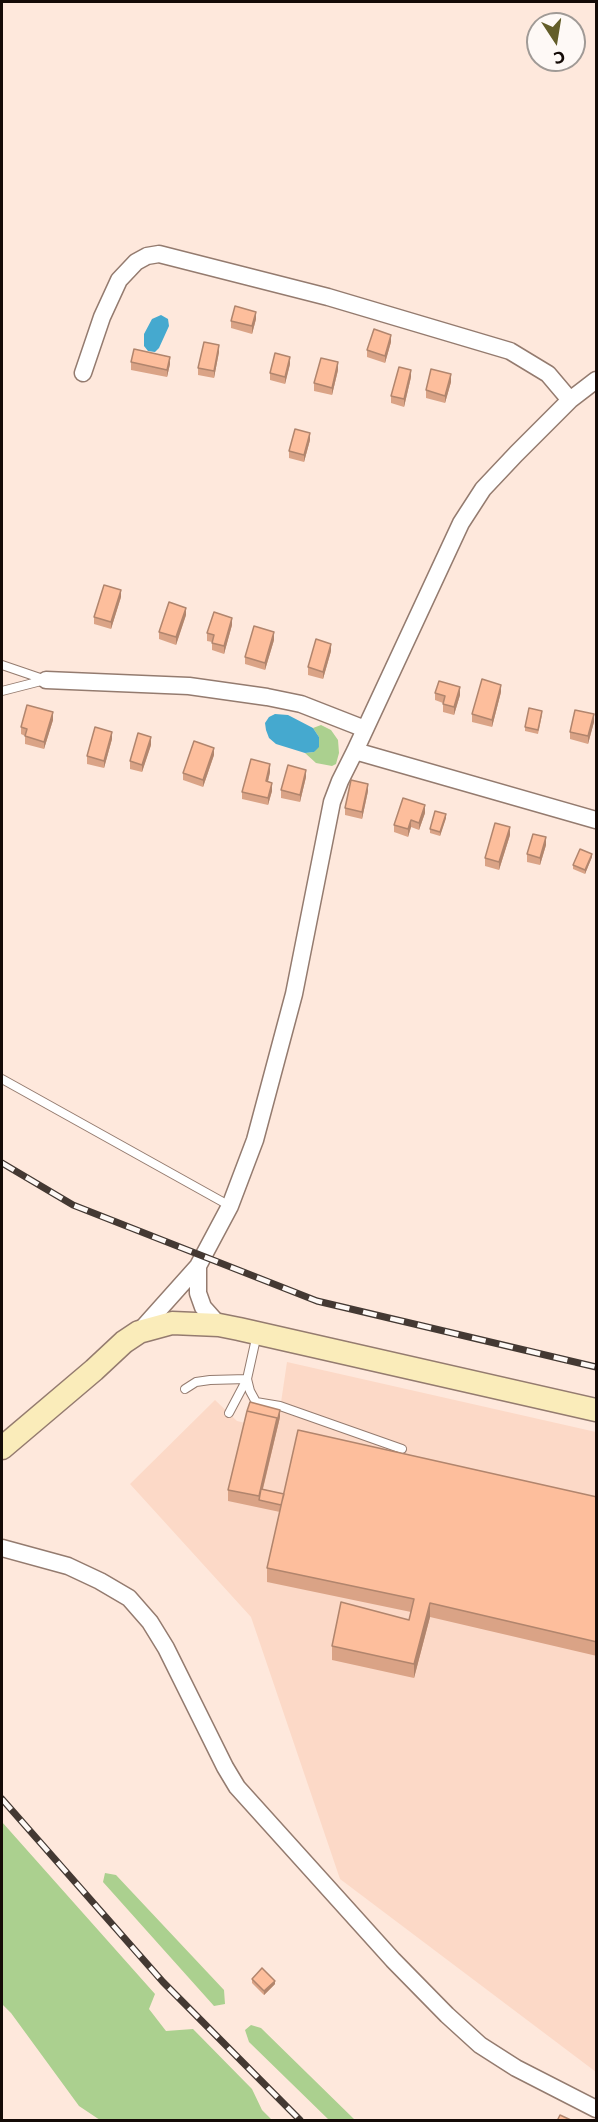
<!DOCTYPE html>
<html>
<head>
<meta charset="utf-8">
<style>
  body { margin:0 }
  #map { position:relative; width:598px; height:2122px; overflow:hidden; background:#fee8dc; font-family:Commissioner,sans-serif }
  canvas { display:block }
  .frame { position:absolute; inset:0; border:3px solid #140b07; pointer-events:none }
  .north { position:absolute; left:526px; top:12px; width:60px; height:60px; box-sizing:border-box; background:#fef9f6; border:2px solid #a09a96; border-radius:50%; rotate:168deg; font-size:16px; font-weight:700; line-height:24px; text-align:center; color:#140b07 }
  .north::after { content:''; display:block; margin:auto; width:21px; height:27px; background:#635d29; clip-path:polygon(50% 0,100% 100%,50% 72%,0 100%) }
</style>
</head>
<body>
<div id="map">
<canvas width="598" height="2122"></canvas>
<div class="frame"></div>
<div class="north">С</div>
</div>
<script>
const context = document.querySelector('canvas').getContext('2d');
context.lineJoin = 'round';
function paint(path, color) {
  context.fillStyle = color;
  context.fill(path, 'evenodd');
}
function toPath(rows) {
  const path = new Path2D();
  for (const r of rows) {
    path.moveTo(r[0], r[1]);
    for (let i = 2; i < r.length; i += 2) path.lineTo(r[i], r[i + 1]);
  }
  return path;
}
function trace(path, color, width, dash) {
  context.strokeStyle = color;
  context.lineWidth = width;
  context.lineCap = dash ? 'butt' : 'round';
  context.setLineDash(dash || []);
  context.stroke(path);
}
const built = toPath([
  [287,1362,596,1432,596,2072,340,1879,251,1617,130,1484,215,1400,237,1421,245,1423,279,1416]
]);
const green = toPath([
  [321,725,331,730,338,740,339,753,336,764,332,766,316,763,305,753,314,752,319,737,313,728],
  [2,1822,155,1994,149,2009,166,2031,193,2029,252,2089,262,2110,272,2120,100,2120,79,2106,11,2013,2,2004],
  [105,1873,116,1875,224,1990,225,2004,214,2006,103,1882],
  [251,2025,261,2028,355,2120,329,2120,249,2042,245,2030]
]);
const water = toPath([
  [161,315,168,319,169,326,159,348,155,352,148,351,144,346,144,334,152,319],
  [275,714,288,715,313,728,319,737,319,747,314,752,305,753,276,744,269,738,266,730,265,723,269,717]
]);
const lane = toPath([
  [2,665,46,680],
  [2,691,45,680],
  [2,1079,230,1206],
  [257,1334,247,1379,250,1391,256,1402,280,1406,402,1449],
  [185,1389,196,1382,210,1380,247,1379,229,1413]
]);
const street = toPath([
  [83,373,102,317,119,280,136,262,147,256,159,254,328,297,510,351,548,374,570,400],
  [46,680,189,686,267,697,301,704,365,729],
  [355,751,596,820],
  [198,1266,198,1293,203,1307,219,1325],
  [139,1332,198,1266,230,1206,255,1140,294,994,332,802,340,781,355,751,461,523,483,489,516,454,570,400,596,380],
  [2,1548,68,1566,100,1581,129,1598,150,1622,166,1648,225,1767,237,1787,393,1960,447,2015,480,2045,516,2068,596,2109]
]);
const secondary = toPath([
  [2,1448,94,1370,124,1342,139,1332,172,1323,219,1325,239,1329,596,1410]
]);
const rail = toPath([
  [2,1163,73,1205,317,1301,596,1367],
  [2,1799,163,1982,300,2120]
]);
const wall = toPath([
  [256,319,252,334,231,328,231,321],
  [391,342,385,363,367,357,367,350],
  [219,352,214,378,198,375,198,368],
  [131,362,170,364,167,377,131,370],
  [290,364,285,384,270,380,270,373],
  [338,370,332,395,314,391,314,383],
  [411,377,404,407,391,403,391,396],
  [451,382,445,403,426,398,426,390],
  [310,440,304,462,289,458,289,451],
  [121,597,111,629,94,624,94,617],
  [186,615,176,645,159,639,159,632],
  [232,625,224,654,212,650,212,642,207,641,207,633],
  [274,640,265,670,245,664,245,657],
  [331,651,323,679,308,675,308,667],
  [501,692,492,727,472,722,472,714],
  [435,693,460,695,454,715,443,712,443,703,435,700],
  [542,715,538,734,525,731,525,727],
  [53,720,44,749,25,744,25,736,21,734,21,727],
  [594,722,588,744,570,739,570,732],
  [112,739,104,768,87,764,87,756],
  [151,745,142,772,130,769,130,761],
  [214,755,203,787,183,780,183,773],
  [270,772,268,782,272,791,268,805,242,799,242,792],
  [306,777,300,802,281,798,281,790],
  [368,791,362,819,345,815,345,808],
  [425,813,419,830,411,827,408,837,394,832,394,825],
  [446,818,440,836,430,833,430,829],
  [510,835,499,870,485,866,485,858],
  [546,845,540,865,527,862,527,854],
  [592,857,585,874,573,869,573,865],
  [280,1417,263,1489,284,1494,597,1497,597,1656,430,1617,414,1678,332,1660,332,1646,409,1620,411,1612,267,1582,267,1568,280,1512,228,1501,228,1490],
  [252,1979,275,1984,264,1995,252,1983]
]);
const shadedWall = toPath([
  [256,312,256,319,252,334,252,326],
  [391,335,391,342,385,363,385,356],
  [219,345,219,352,214,378,214,371],
  [170,357,170,364,167,377,167,370],
  [290,357,290,364,285,384,285,377],
  [338,362,338,370,332,395,332,388],
  [411,370,411,377,404,407,404,399],
  [451,374,451,382,445,403,445,396],
  [310,433,310,440,304,462,304,455],
  [121,590,121,597,111,629,111,622],
  [186,608,186,615,176,645,176,637],
  [232,618,232,625,224,654,224,646],
  [274,632,274,640,265,670,265,663],
  [331,644,331,651,323,679,323,672],
  [501,685,501,692,492,727,492,720],
  [460,687,460,695,454,715,454,707],
  [53,712,53,720,44,749,44,742],
  [594,714,594,722,588,744,588,736],
  [112,732,112,739,104,768,104,761],
  [151,737,151,745,142,772,142,765],
  [214,748,214,755,203,787,203,780],
  [270,764,270,772,266,789,266,781],
  [306,770,306,777,300,802,300,795],
  [272,783,272,791,268,805,268,798],
  [368,784,368,791,362,819,362,812],
  [425,805,425,813,419,830,419,823],
  [446,814,446,818,440,836,440,832],
  [411,820,411,827,408,837,408,829],
  [510,827,510,835,499,870,499,862],
  [546,837,546,845,540,865,540,858],
  [592,854,592,857,585,874,585,870],
  [280,1410,280,1417,260,1500,259,1500,259,1496,277,1418],
  [430,1603,430,1617,414,1678,414,1664],
  [275,1981,275,1984,264,1995,264,1991]
]);
const building = toPath([
  [235,306,256,312,252,326,231,321,235,306],
  [374,329,391,335,385,356,367,350,374,329],
  [204,342,219,345,214,371,198,368,204,342],
  [134,349,170,357,167,370,131,362,134,349],
  [275,353,290,357,285,377,270,373,275,353],
  [321,358,338,362,332,388,314,383,321,358],
  [399,367,411,370,404,399,391,396,399,367],
  [431,369,451,374,445,396,426,390,431,369],
  [295,429,310,433,304,455,289,451,295,429],
  [104,585,121,590,111,622,94,617,104,585],
  [169,602,186,608,176,637,159,632,169,602],
  [214,612,232,618,224,646,212,643,214,635,207,633,214,612],
  [254,626,274,632,265,663,245,657,254,626],
  [316,639,331,644,323,672,308,667,316,639],
  [482,679,501,685,492,720,472,714,482,679],
  [439,681,460,687,454,707,443,704,445,696,435,693,439,681],
  [27,705,53,712,44,742,25,736,27,729,21,727,27,705],
  [529,708,542,711,538,730,525,727,529,708],
  [575,710,594,714,588,736,570,732,575,710],
  [95,727,112,732,104,761,87,756,95,727],
  [138,733,151,737,142,765,130,761,138,733],
  [194,741,214,748,203,780,183,773,194,741],
  [251,759,270,764,266,781,272,783,268,798,242,792,251,759],
  [288,765,306,770,300,795,281,790,288,765],
  [351,780,368,784,362,812,345,808,351,780],
  [403,798,425,805,419,823,411,820,408,829,394,825,403,798],
  [435,811,446,814,440,832,430,829,435,811],
  [495,823,510,827,499,862,485,858,495,823],
  [533,834,546,837,540,858,527,854,533,834],
  [580,849,592,854,585,870,573,865,580,849],
  [250,1402,280,1410,277,1422,277,1418,247,1411,250,1402],
  [247,1411,277,1418,259,1496,228,1490,247,1411],
  [298,1430,597,1497,597,1642,430,1603,414,1664,332,1646,341,1602,409,1620,414,1599,267,1568,298,1430],
  [261,1489,284,1494,281,1505,259,1500,261,1489],
  [262,1968,275,1981,264,1991,252,1979,262,1968],
  [560,2115,573,2121,557,2121,560,2115]
]);
paint(built, '#fcd9c7');
paint(green, '#abd08f');
paint(water, '#45a9cf');
trace(lane, '#947b6f', 10);
trace(street, '#947b6f', 19);
trace(secondary, '#947b6f', 25);
trace(lane, '#fff', 8);
trace(street, '#fff', 16);
trace(secondary, '#faecba', 22);
trace(rail, '#443933', 7);
trace(rail, '#fef9f6', 4.5, [14]);
paint(wall, '#daa386');
paint(shadedWall, '#b1856d');
paint(building, '#fdbe9c');
trace(building, '#b1856d', 1.5);
</script>
</body>
</html>
